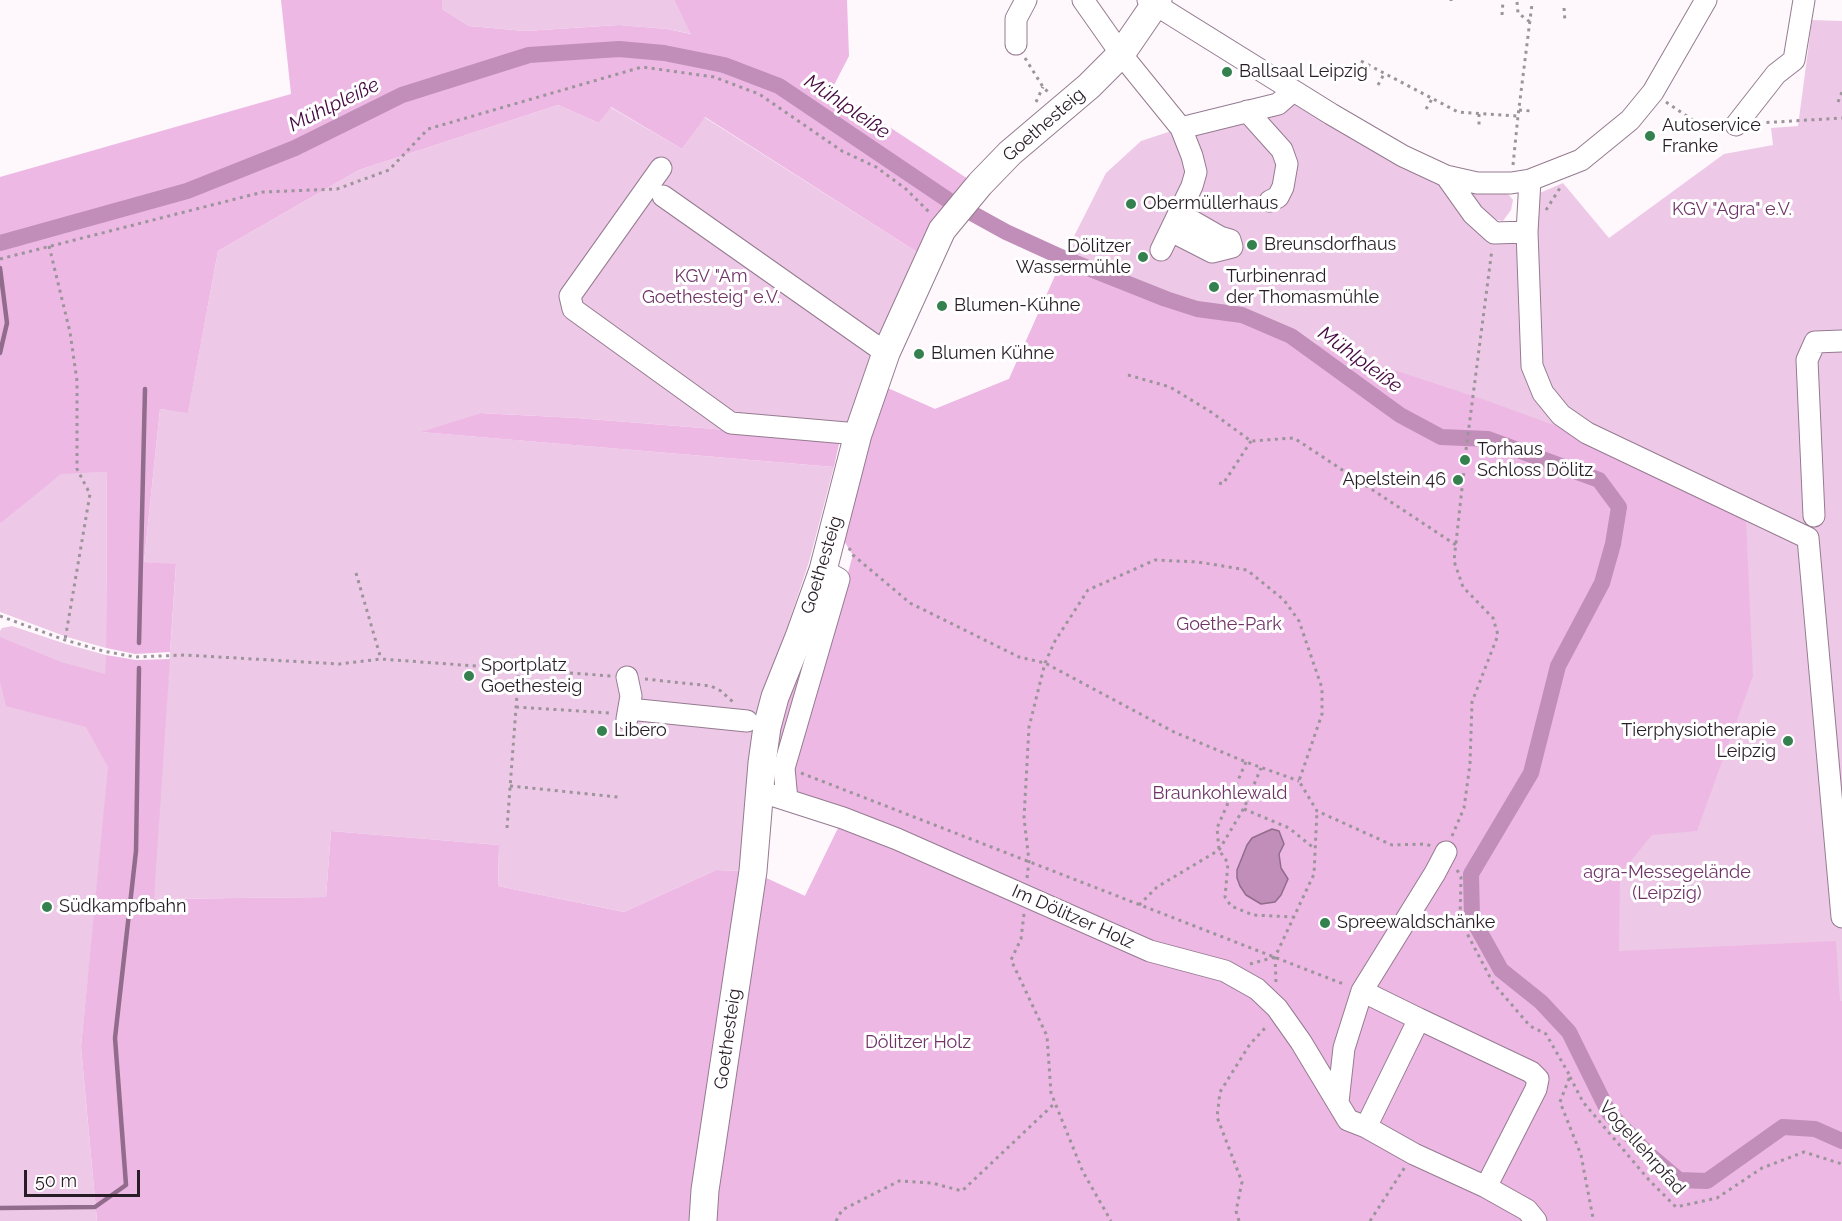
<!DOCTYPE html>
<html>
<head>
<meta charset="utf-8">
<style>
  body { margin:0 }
  #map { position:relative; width:1842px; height:1221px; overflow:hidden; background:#fef8fd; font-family:Raleway,sans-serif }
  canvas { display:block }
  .scale { position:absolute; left:24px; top:1170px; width:116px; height:27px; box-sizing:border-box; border:3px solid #281d26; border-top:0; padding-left:8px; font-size:18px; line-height:21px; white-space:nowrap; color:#281d26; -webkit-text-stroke:4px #fff; paint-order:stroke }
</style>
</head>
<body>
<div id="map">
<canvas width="1842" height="1221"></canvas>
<div class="scale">50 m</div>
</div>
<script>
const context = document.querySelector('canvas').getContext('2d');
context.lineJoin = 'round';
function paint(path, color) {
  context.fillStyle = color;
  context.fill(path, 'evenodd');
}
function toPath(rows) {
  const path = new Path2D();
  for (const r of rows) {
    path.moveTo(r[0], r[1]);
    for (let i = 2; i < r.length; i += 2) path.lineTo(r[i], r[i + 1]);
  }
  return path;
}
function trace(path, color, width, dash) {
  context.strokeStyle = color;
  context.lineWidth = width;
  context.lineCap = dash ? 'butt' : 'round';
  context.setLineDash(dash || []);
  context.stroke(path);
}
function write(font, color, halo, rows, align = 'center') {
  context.font = font + ' Raleway,sans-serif';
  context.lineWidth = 6;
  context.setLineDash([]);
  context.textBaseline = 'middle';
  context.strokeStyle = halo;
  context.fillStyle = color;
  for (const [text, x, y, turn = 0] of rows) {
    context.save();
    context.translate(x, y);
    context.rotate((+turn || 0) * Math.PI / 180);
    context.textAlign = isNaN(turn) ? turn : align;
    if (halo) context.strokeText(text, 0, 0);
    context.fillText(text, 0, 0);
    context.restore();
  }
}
const green = toPath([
  [442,0,674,0,692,34,667,29,619,25,525,31,469,26,442,9],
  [1812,20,1842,21,1842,1221,716,1205,764,877,805,896,843,818,830,638,853,555,834,525,876,383,935,409,1009,379,1063,258,1106,173,1141,141,1293,91,1403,156,1510,234,1535,195,1563,183,1609,238,1724,154,1773,145,1771,128,1798,126],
  [558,105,599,123,610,107,682,149,704,117,920,254,840,439,577,418,480,413,421,432,834,467,809,562,765,694,744,871,716,870,624,912,498,886,499,845,331,831,326,897,153,899,176,565,144,562,160,409,188,412,218,251,359,170],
  [1500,191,1509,195,1513,200,1511,210,1503,221,1497,220,1483,211,1470,193],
  [107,472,106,648,67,637,0,612,0,524,61,473],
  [12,626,66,644,106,655,109,767,81,1047,97,1221,0,1221,0,631,2,628]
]);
const forest = toPath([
  [281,0,442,0,442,9,469,26,525,31,619,25,667,29,691,34,674,0,847,0,849,56,832,89,968,179,948,200,920,254,705,117,682,149,611,107,599,123,558,105,359,170,218,251,188,413,160,409,144,562,176,564,170,652,135,654,106,648,107,472,61,474,0,524,0,177,291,94],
  [1063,258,1166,299,1197,309,1242,315,1291,336,1485,400,1562,428,1746,519,1753,676,1697,831,1652,835,1620,874,1619,951,1836,941,1840,1001,1842,1001,1842,1221,716,1221,729,1104,764,877,805,896,843,818,759,791,799,637,830,638,853,555,834,525,876,383,935,409,1009,379],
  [480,413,577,418,840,439,834,467,420,432],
  [0,637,61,662,105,674,106,655,136,660,170,659,154,899,326,897,331,831,499,845,498,886,624,912,716,870,744,871,691,1221,97,1221,81,1047,108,767,86,727,6,706,0,682]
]);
const water = toPath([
  [1272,829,1279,831,1284,844,1279,854,1281,868,1288,879,1281,895,1275,902,1261,904,1246,895,1240,886,1237,878,1237,870,1247,845,1252,838,1272,829]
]);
const stream = toPath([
  [0,268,7,323,0,353],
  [139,643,145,389],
  [0,1208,95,1207,126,1185,115,1038,136,851,139,668]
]);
const canal = toPath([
  [0,243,187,191,295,148,402,95,529,55,619,49,664,53,724,65,779,86,948,200,1006,232,1063,258,1166,299,1197,309,1242,315,1291,336,1400,415,1441,437,1488,439,1599,480,1619,507,1613,544,1602,583,1558,666,1531,773,1471,874,1472,918,1501,970,1541,1002,1569,1032,1609,1113,1646,1152,1679,1180,1707,1181,1783,1127,1815,1129,1842,1141]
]);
const path = toPath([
  [1451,1,1451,0],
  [1517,2,1518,13,1530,22],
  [1564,8,1565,22],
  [1502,15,1503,1],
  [1025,58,1043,87,1050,94],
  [1361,61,1458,112,1518,116,1532,4],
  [1378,85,1384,74],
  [1036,102,1043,87],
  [1666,102,1703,127,1713,131,1720,129],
  [1838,102,1842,92],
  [1426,109,1432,99],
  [1519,110,1531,111],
  [1479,114,1479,125],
  [1759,123,1842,118],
  [1513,165,1518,116],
  [1546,210,1560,188],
  [49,246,70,332,77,381,77,469,90,494,65,640],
  [0,259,263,192,337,189,389,170,428,129,642,67,714,77,759,94,842,151,876,167,906,189,929,212],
  [1128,375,1170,387,1211,412,1251,441,1294,438,1456,545],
  [1466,450,1492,249],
  [1219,483,1223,484,1251,441],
  [849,548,853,555,910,603,1019,657,1045,663,1174,732,1246,762,1299,781],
  [356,573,381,659],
  [0,616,65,640,103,651,135,657,185,655,339,664,381,659,611,676],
  [645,679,711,686,721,691,734,703],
  [516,707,610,713],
  [1246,762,1217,828,1219,850,1228,863,1225,897,1231,906,1253,915,1293,917],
  [801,773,1346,985],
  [510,786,618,797],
  [1244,809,1289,828,1315,849],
  [507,828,519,668],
  [1452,836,1464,808,1470,764,1472,702,1498,635,1493,618,1463,587,1454,561,1464,470],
  [1457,870,1461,877,1460,920,1493,983,1530,1026,1546,1034,1570,1076,1560,1102,1581,1155,1593,1218,1592,1221],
  [1027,878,1029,861,1024,818,1029,727,1045,663,1055,641,1088,590,1155,560,1198,562,1247,570,1284,600,1299,621,1322,688,1322,714,1299,781,1317,811,1392,845,1426,844,1431,846],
  [1139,905,1157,887,1219,850,1244,808,1261,768],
  [1024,914,1021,939,1011,960,1047,1036,1051,1093,1083,1172,1111,1221],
  [1250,964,1275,957],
  [1276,982,1275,957,1314,874,1317,811],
  [1570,1077,1583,1102,1649,1180,1676,1207,1717,1198,1762,1168,1804,1152,1842,1164],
  [836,1221,842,1210,899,1181,932,1183,962,1191,1055,1103],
  [1239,1221,1236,1211,1242,1182,1217,1117,1220,1092,1250,1044,1267,1026],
  [1370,1221,1405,1167]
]);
const minor = toPath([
  [1083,0,1121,54,1181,128,1192,156,1196,172,1192,186,1161,250],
  [1148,0,1331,114,1403,156,1446,176,1473,214,1494,233,1527,232],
  [1016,44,1016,19,1026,0],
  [1247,111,1282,150,1287,164,1283,187,1278,197,1270,201],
  [1736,125,1776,74,1794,60,1804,0],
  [1181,128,1278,104,1293,91],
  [661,168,570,296,573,309,731,423,858,434],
  [1446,176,1477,183,1511,183,1530,180,1581,160,1630,120,1653,92,1706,0],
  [1530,180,1527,232,1532,366,1543,393,1561,415,1587,433,1808,538,1842,917],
  [663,196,886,353],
  [1171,231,1212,252,1232,247,1230,240,1220,237,1180,214],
  [1814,516,1807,360,1815,342,1842,341],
  [627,677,631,696,627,719],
  [629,709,747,721],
  [759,791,843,818,897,839,1150,951,1225,971,1257,989,1277,1008,1301,1042,1348,1120,1366,1127,1414,1154,1486,1187,1527,1210,1536,1221],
  [787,800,784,768,839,579,823,570],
  [1362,991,1419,1019],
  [1338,1102,1344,1048,1362,991,1435,873,1446,852],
  [1366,1127,1419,1019,1531,1072,1538,1079,1536,1089,1486,1187]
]);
const major = toPath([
  [703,1221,705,1190,753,871,762,763,767,727,775,697,799,637,823,570,858,434,886,353,942,230,980,184,1010,153,1089,86,1121,54,1158,0]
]);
const markers = [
  [1227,72,6,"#34804e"],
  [1650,136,6,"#34804e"],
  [1131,204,6,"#34804e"],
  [1252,245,6,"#34804e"],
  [1143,257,6,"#34804e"],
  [1214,287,6,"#34804e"],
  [942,306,6,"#34804e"],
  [919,354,6,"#34804e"],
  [1465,460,6,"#34804e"],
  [1458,480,6,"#34804e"],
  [469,676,6,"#34804e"],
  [602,731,6,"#34804e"],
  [1788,741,6,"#34804e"],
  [47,907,6,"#34804e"],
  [1325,923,6,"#34804e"]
];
const poiNames = [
  ["Ballsaal Leipzig",1239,72],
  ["Autoservice",1662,126],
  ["Franke",1662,147],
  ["Obermüllerhaus",1143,204],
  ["Breunsdorfhaus",1264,245],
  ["Dölitzer",1131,247,"right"],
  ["Wassermühle",1131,268,"right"],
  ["Turbinenrad",1226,277],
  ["der Thomasmühle",1226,298],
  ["Blumen-Kühne",954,306],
  ["Blumen Kühne",931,354],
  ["Torhaus",1477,450],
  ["Schloss Dölitz",1477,471],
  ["Apelstein 46",1446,480,"right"],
  ["Sportplatz",481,666],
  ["Goethesteig",481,687],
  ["Libero",614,731],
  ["Tierphysiotherapie",1776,731,"right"],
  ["Leipzig",1776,752,"right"],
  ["Südkampfbahn",59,907],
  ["Spreewaldschänke",1337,923]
];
const streetNames = [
  ["Goethesteig",1044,125,-41],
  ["Goethesteig",822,565,-73],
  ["Im Dölitzer Holz",1073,917,24],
  ["Goethesteig",728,1039,-82],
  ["Vogellehrpfad",1642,1148,48]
];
const parkNames = [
  ["KGV \"Agra\" e.V.",1732,210],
  ["KGV \"Am",711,277],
  ["Goethesteig\" e.V.",711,298],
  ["Goethe-Park",1229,625],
  ["Braunkohlewald",1220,794],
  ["agra-Messegelände",1667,873],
  ["(Leipzig)",1667,894],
  ["Dölitzer Holz",918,1043]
];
const waterNames = [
  ["Mühlpleiße",334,105,-26],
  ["Mühlpleiße",847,107,34],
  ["Mühlpleiße",1360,360,36]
];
paint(green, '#eec9e7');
paint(forest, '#edb8e4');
paint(water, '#c08eb8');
trace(water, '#926c8c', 1.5);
trace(stream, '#926c8c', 4.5);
trace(canal, '#c08eb8', 16);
trace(minor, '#957b90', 23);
trace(major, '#957b90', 29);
trace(path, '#9c949b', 3, [3, 4.5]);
trace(minor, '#fff', 21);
trace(major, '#fff', 27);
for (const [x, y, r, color] of markers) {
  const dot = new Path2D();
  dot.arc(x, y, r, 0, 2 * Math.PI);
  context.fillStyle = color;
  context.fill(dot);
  trace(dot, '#fff', 2);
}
write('18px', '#281d26', '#fff', poiNames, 'left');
write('18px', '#281d26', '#fff', streetNames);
write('18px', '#703368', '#fff', parkNames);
write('italic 20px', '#460941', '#fff', waterNames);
</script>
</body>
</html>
